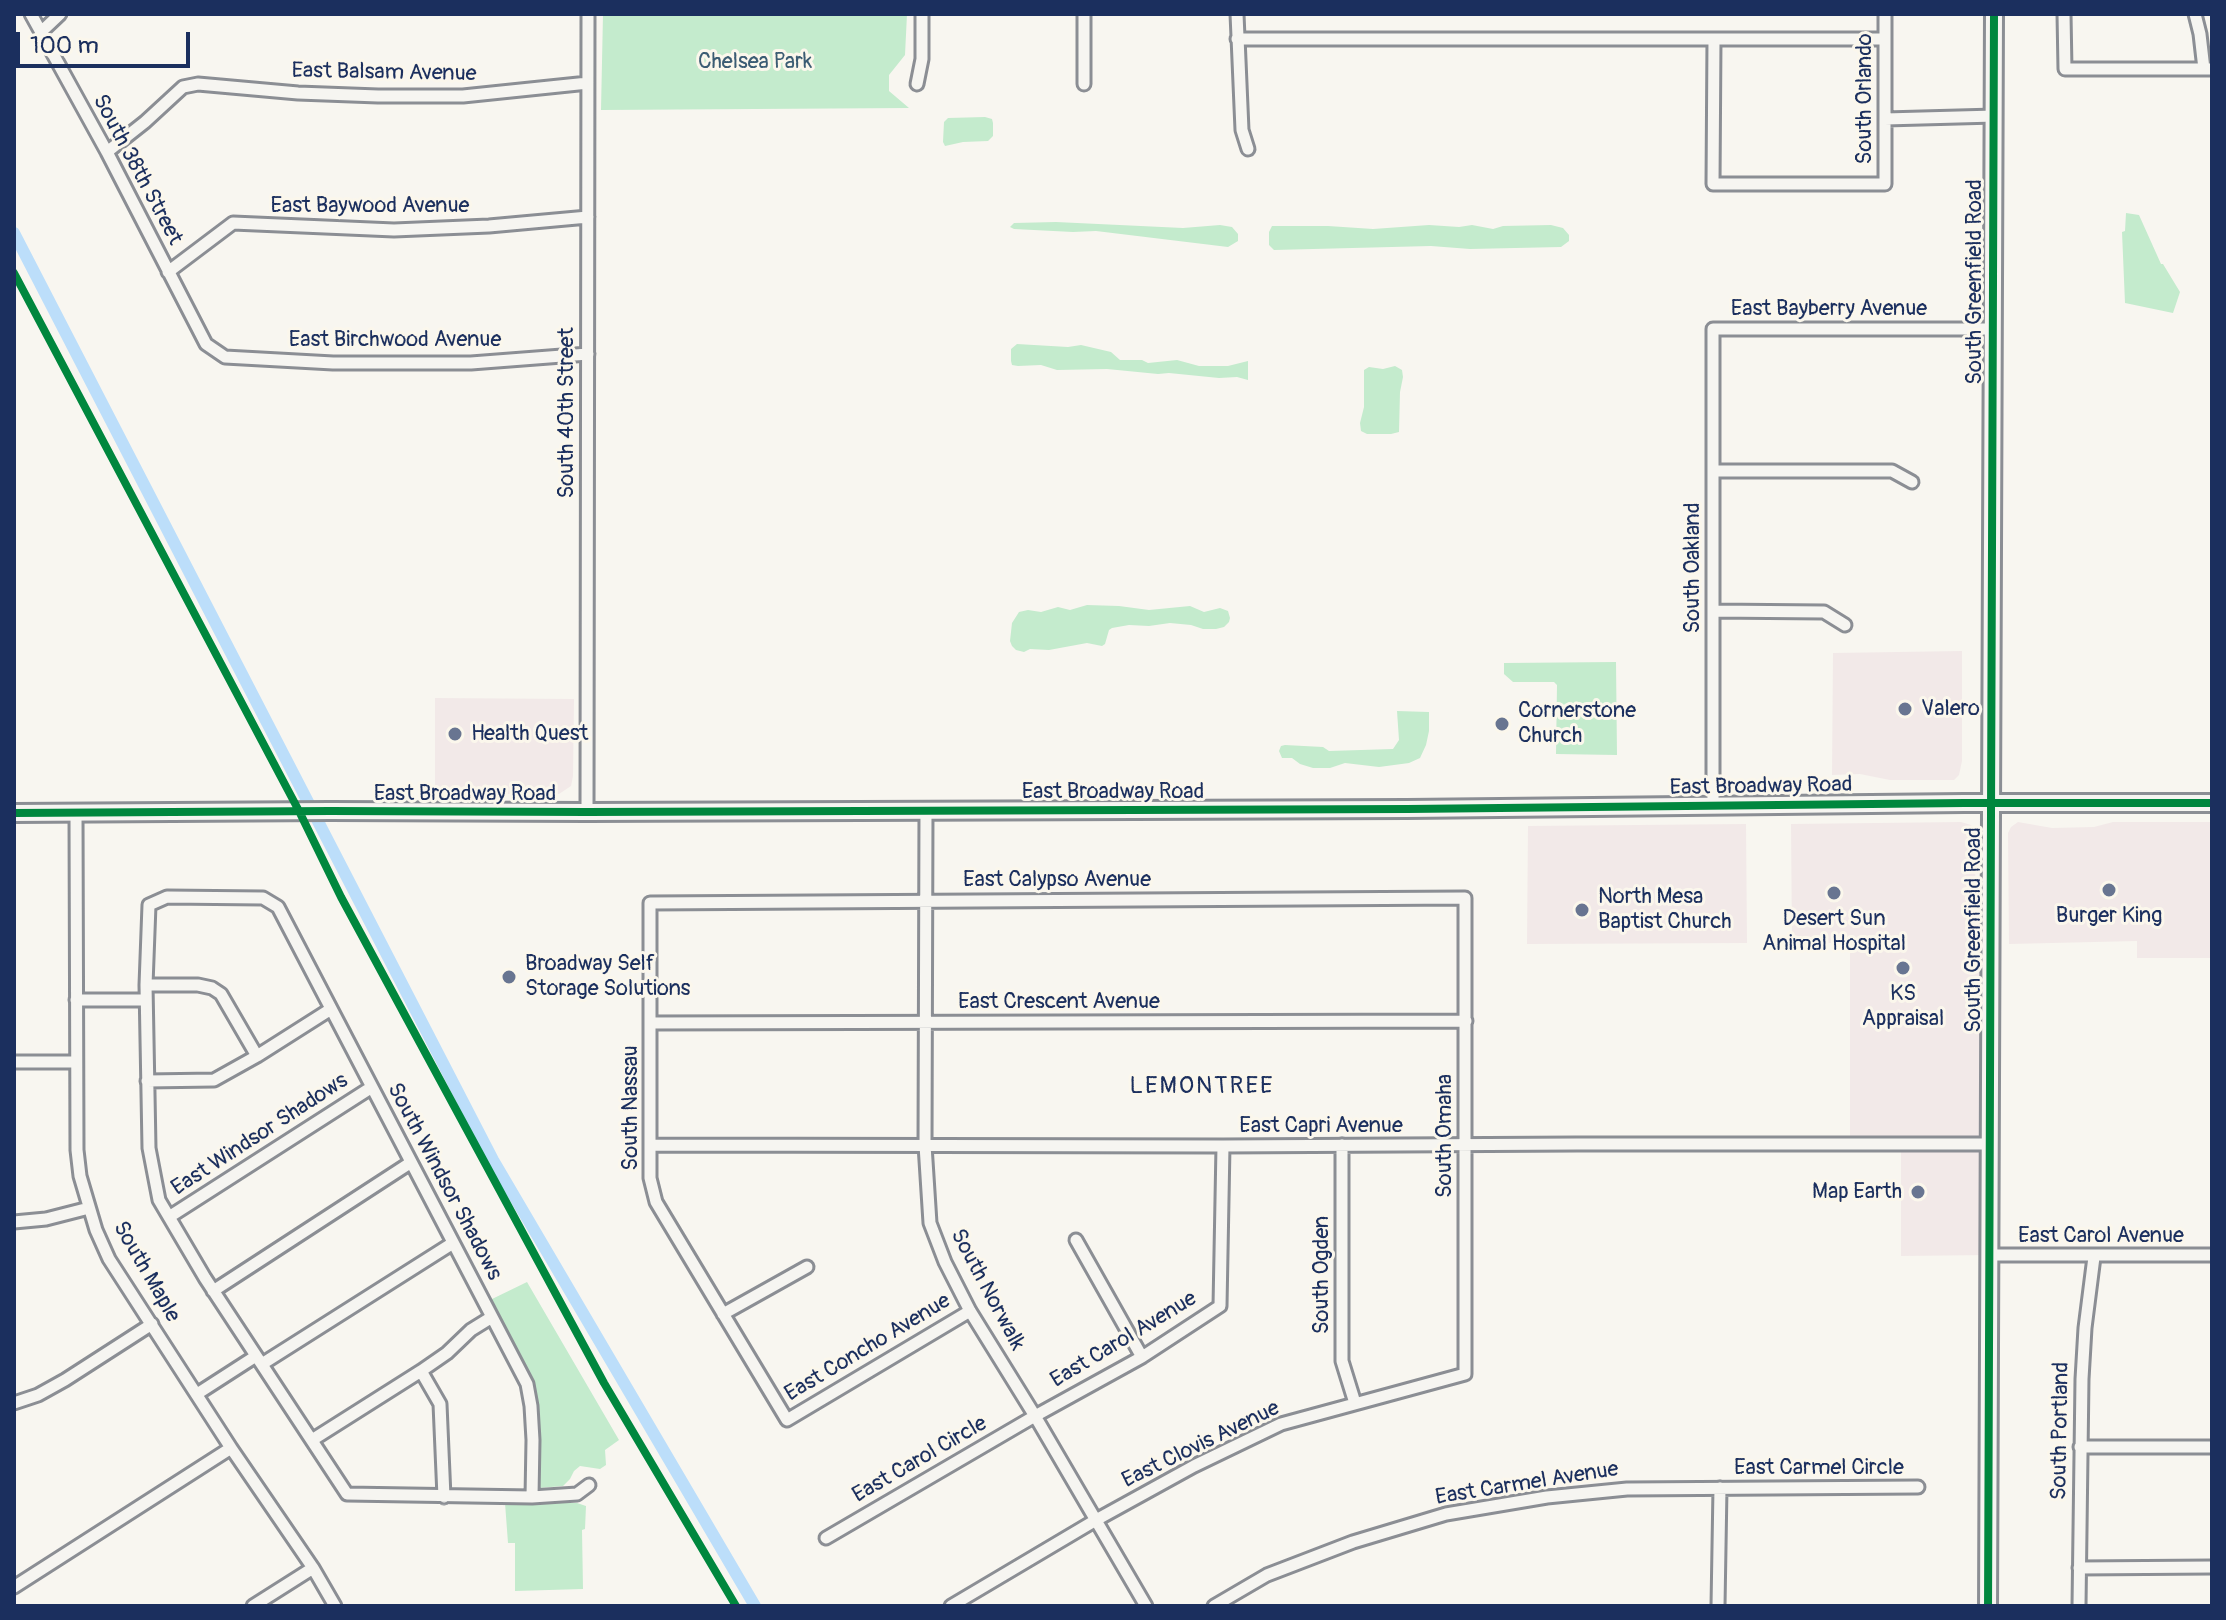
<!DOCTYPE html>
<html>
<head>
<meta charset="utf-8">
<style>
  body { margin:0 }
  #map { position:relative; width:2226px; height:1620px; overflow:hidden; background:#f8f6f0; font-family:Pangolin,sans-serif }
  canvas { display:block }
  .frame { position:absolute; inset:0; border:16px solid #1b2f5e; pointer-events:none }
  .scale { position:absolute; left:16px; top:32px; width:174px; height:36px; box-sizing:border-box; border:4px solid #1b2f5e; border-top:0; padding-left:10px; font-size:24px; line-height:28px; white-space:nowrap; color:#1b2f5e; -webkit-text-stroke:6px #fbf7ec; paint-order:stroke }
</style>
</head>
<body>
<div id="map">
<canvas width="2226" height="1620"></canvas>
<div class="frame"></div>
<div class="scale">100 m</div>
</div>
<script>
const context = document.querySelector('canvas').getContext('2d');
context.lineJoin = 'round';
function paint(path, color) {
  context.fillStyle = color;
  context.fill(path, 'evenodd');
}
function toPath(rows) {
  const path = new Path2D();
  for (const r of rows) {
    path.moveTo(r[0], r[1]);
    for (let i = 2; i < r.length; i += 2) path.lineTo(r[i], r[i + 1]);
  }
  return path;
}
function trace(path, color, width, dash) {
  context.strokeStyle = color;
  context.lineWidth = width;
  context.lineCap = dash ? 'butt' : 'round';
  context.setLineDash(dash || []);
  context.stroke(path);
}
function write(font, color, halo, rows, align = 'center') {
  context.font = font + ' Pangolin,sans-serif';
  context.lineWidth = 6;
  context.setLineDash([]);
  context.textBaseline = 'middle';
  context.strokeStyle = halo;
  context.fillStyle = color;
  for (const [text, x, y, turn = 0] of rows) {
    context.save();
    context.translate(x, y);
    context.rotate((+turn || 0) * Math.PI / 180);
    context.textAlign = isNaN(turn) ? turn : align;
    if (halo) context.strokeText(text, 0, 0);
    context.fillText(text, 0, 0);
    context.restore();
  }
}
const built = toPath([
  [1962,651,1962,761,1959,775,1954,780,1890,780,1860,774,1832,775,1833,653],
  [435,698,574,699,573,776,571,786,559,794,435,794],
  [1961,822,1971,825,1976,833,1974,941,1992,941,1989,1255,1901,1256,1901,1145,1850,1145,1850,943,1792,943,1791,824],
  [2018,822,2052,828,2094,827,2113,822,2212,822,2212,958,2137,958,2137,941,2009,944,2008,833,2011,827],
  [1746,824,1747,943,1527,944,1528,826]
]);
const green = toPath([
  [603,14,907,14,905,55,889,75,889,91,909,108,601,110],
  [985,117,992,119,993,123,993,136,988,141,963,142,945,146,943,142,944,122,948,118],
  [2126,213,2139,215,2161,264,2163,264,2180,292,2173,313,2125,303,2122,232,2125,231],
  [1056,222,1183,228,1220,225,1232,227,1238,234,1238,241,1228,247,1096,231,1073,232,1014,229,1010,227,1014,223],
  [1429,225,1459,227,1472,225,1493,229,1503,226,1551,225,1563,228,1569,235,1569,241,1561,247,1470,249,1431,246,1274,250,1269,245,1269,232,1272,226,1328,226,1373,229],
  [1017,344,1068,347,1081,345,1111,352,1120,360,1142,360,1148,363,1177,360,1199,366,1228,366,1248,361,1248,380,1237,377,1219,378,1169,373,1158,374,1107,369,1057,370,1041,365,1018,366,1012,365,1011,361,1011,349],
  [1395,366,1402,370,1403,377,1400,392,1399,432,1391,434,1367,434,1361,431,1360,423,1364,407,1364,370,1369,367,1383,369],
  [1087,605,1119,606,1149,610,1190,606,1204,612,1220,608,1228,611,1230,618,1229,622,1224,627,1216,629,1203,629,1191,625,1170,623,1149,626,1129,625,1112,628,1109,630,1105,644,1102,646,1087,643,1049,650,1030,649,1024,652,1016,650,1012,646,1010,641,1012,623,1019,612,1028,610,1041,612,1058,607,1070,610],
  [1616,662,1617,755,1556,754,1557,685,1554,682,1513,682,1504,674,1504,663],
  [1397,711,1429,712,1429,731,1426,745,1420,758,1409,763,1379,767,1345,763,1330,768,1313,768,1300,764,1292,758,1282,758,1279,751,1281,746,1285,745,1323,747,1329,751,1393,749,1399,740],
  [527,1282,619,1440,605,1450,606,1465,600,1469,580,1466,574,1471,570,1479,563,1486,539,1488,537,1405,529,1373,490,1300],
  [505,1503,577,1503,586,1506,585,1529,582,1530,583,1589,515,1591,515,1543,508,1543]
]);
const canal = toPath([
  [14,233,493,1160,755,1606]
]);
const street = toPath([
  [31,14,107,152,206,344,225,357,333,363,471,363,588,354],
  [1237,14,1242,130,1248,149],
  [2064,14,2065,69,2212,69],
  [2195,14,2200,34,2204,69],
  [41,32,60,14],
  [1237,39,1885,39],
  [1714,39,1713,184,1885,184,1885,14],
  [917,84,922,59,922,14],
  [1084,84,1084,14],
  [1885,119,1995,116],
  [107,152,145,122,183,87,198,84,298,93,378,96,463,96,588,83],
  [168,272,233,223,394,230,489,226,588,217],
  [1713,471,1892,471,1912,482],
  [1713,611,1824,612,1845,625],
  [1713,806,1713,329,1993,329],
  [926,810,925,1145,930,1223,945,1262,970,1311,1035,1416,1146,1606],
  [587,812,588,14],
  [76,813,77,1150,80,1176,96,1230,109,1259,231,1448,313,1568,335,1606],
  [146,985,198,985,212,988,221,994,257,1056],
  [76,1000,146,1000],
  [651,1023,1466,1021],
  [14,1062,76,1062],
  [147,1081,214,1080,257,1056,331,1009],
  [651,1145,1223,1146,1577,1144,1991,1144],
  [1342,1145,1342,1361,1355,1403],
  [169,1217,372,1087],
  [14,1222,46,1219,89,1208],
  [1076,1240,1142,1357],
  [1989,1255,2212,1255],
  [213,1291,410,1163],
  [723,1314,807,1267],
  [262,1364,453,1243],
  [421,1371,440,1404,444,1497],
  [197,1394,256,1356],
  [14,1403,38,1395,65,1380,152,1324],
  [312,1440,421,1371,447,1353,471,1330,492,1317],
  [2080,1447,2212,1447],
  [532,1497,533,1440,531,1406,527,1384,278,907,263,898,167,897,149,905,146,985,149,1148,159,1200,205,1278,347,1494,532,1497,577,1494,589,1485],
  [826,1538,1035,1416,1142,1357,1220,1306,1223,1146],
  [2079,1568,2212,1567],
  [14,1587,231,1448],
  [253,1606,313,1568],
  [951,1606,1096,1520,1194,1466,1281,1424,1465,1374,1465,898,650,903,650,1178,656,1202,787,1420,970,1311],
  [1214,1606,1267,1575,1353,1542,1446,1514,1547,1497,1627,1489,1918,1487],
  [1718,1606,1720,1488],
  [2079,1606,2082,1379,2085,1328,2094,1257]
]);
const secondary = toPath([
  [14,813,330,811,587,812,1407,809,1964,803,2212,803],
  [1988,1606,1994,14]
]);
const cycleway = toPath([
  [14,273,299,811,341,897,604,1383,736,1606],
  [14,813,330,811,587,812,1407,809,1964,803,2212,803],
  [1988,1606,1994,14]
]);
const markers = [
  [1905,709,8,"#687591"],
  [1502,724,8,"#687591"],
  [455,734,8,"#687591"],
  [2109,890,8,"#687591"],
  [1834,893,8,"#687591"],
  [1582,910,8,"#687591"],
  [1903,968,8,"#687591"],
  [509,977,8,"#687591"],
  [1918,1192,8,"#687591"]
];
const parkNames = [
  ["Chelsea Park",755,62]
];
const streetNames = [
  ["East Balsam Avenue",384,73,1],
  ["South Orlando",1865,99,-90],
  ["South 38th Street",137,170,62],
  ["East Baywood Avenue",370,206],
  ["South Greenfield Road",1975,282,-90],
  ["East Bayberry Avenue",1829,309],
  ["East Birchwood Avenue",395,340],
  ["South 40th Street",567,413,-90],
  ["South Oakland",1693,568,-90],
  ["East Broadway Road",1761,787,-1],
  ["East Broadway Road",1113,792],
  ["East Broadway Road",465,794],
  ["East Calypso Avenue",1057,880],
  ["South Greenfield Road",1974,930,-90],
  ["East Crescent Avenue",1059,1002],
  ["South Nassau",631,1108,-90],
  ["East Capri Avenue",1321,1126],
  ["East Windsor Shadows",260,1135,-33],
  ["South Omaha",1445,1136,-90],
  ["South Windsor Shadows",444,1182,62],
  ["East Carol Avenue",2101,1236],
  ["South Maple",146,1272,60],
  ["South Ogden",1322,1275,-90],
  ["South Norwalk",987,1290,62],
  ["East Carol Avenue",1124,1340,-31],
  ["East Concho Avenue",868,1348,-31],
  ["South Portland",2061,1431,-89],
  ["East Clovis Avenue",1201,1445,-26],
  ["East Carol Circle",920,1460,-30],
  ["East Carmel Circle",1819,1468],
  ["East Carmel Avenue",1527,1484,-9]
];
const poiNames = [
  ["Valero",1921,709],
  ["Cornerstone",1518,711],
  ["Church",1518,736],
  ["Health Quest",471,734],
  ["North Mesa",1598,897],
  ["Baptist Church",1598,922],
  ["Burger King",2109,916,"center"],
  ["Desert Sun",1834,919,"center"],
  ["Animal Hospital",1834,944,"center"],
  ["Broadway Self",525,964],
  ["Storage Solutions",525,989],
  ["KS",1903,994,"center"],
  ["Appraisal",1903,1019,"center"],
  ["Map Earth",1902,1192,"right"]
];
const neighbourhoodNames = [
  ["LEMONTREE",1202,1087]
];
paint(built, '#f2e9e8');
paint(green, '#c4ebcd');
trace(canal, '#bcdefa', 12);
trace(street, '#8b8e94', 17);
trace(secondary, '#8b8e94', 22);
trace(street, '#f6f5f1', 11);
trace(secondary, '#f6f5f1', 16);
trace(cycleway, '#00873e', 8);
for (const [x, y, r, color] of markers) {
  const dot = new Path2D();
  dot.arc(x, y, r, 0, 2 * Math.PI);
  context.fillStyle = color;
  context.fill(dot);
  trace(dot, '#fbf7ec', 3);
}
write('22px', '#3b5c73', '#fbf7ec', parkNames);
write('22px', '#1b2f5e', '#fbf7ec', streetNames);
write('22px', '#1b2f5e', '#fbf7ec', poiNames, 'left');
context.letterSpacing = '2px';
write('24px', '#1b2f5e', '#fbf7ec', neighbourhoodNames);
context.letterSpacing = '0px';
</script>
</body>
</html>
